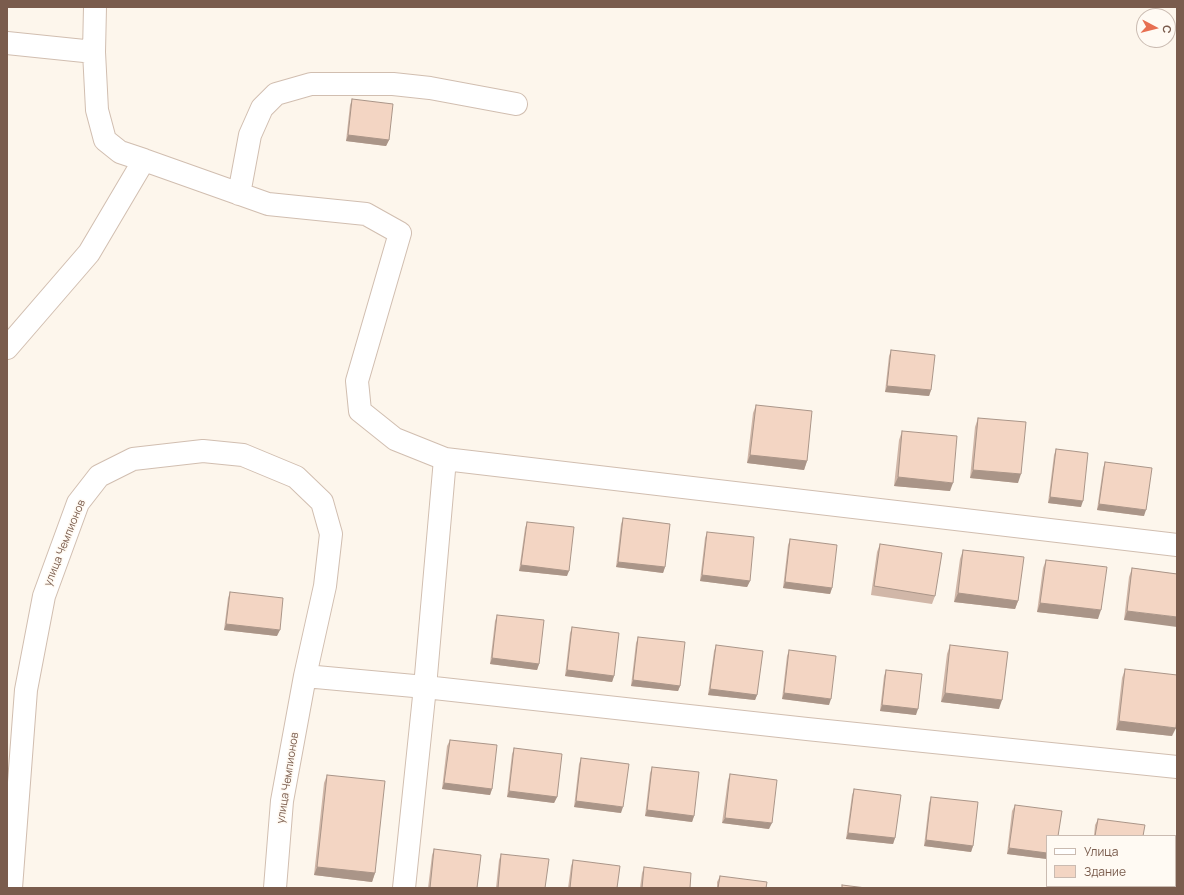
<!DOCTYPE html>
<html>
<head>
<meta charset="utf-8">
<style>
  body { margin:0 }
  #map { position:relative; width:1184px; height:895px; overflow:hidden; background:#fdf6ec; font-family:Manrope,sans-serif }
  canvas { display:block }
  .frame { position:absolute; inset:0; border:8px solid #7a5c4d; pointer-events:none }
  .legend { position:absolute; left:1046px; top:835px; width:130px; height:52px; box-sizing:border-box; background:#fffaf3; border:1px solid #cabbb1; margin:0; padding:5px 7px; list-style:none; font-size:12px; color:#7a5c4d }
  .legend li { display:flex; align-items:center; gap:8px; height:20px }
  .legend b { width:20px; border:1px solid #cabbb1 }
  .north { position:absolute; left:1136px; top:8px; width:40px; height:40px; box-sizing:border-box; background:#fffaf3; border:1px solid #cabbb1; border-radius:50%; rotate:97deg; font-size:11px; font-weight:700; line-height:16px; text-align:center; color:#7a5c4d }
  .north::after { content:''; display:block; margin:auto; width:14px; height:18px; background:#e76f51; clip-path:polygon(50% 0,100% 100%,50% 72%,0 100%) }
</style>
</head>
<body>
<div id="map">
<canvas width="1184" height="895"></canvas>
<div class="frame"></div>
<ul class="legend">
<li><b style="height:5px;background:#fff"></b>Улица</li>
<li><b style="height:11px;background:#f3d5c3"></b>Здание</li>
</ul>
<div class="north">С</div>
</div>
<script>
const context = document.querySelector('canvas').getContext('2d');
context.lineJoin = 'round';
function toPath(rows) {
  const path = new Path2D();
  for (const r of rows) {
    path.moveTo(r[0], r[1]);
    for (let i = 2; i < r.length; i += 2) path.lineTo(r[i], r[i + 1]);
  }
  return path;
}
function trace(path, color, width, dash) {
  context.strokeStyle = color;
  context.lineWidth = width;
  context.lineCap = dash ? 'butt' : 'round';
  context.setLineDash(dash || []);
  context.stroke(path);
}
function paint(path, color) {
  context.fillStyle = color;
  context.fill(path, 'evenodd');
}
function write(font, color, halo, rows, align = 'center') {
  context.font = font + ' Manrope,sans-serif';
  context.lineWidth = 3;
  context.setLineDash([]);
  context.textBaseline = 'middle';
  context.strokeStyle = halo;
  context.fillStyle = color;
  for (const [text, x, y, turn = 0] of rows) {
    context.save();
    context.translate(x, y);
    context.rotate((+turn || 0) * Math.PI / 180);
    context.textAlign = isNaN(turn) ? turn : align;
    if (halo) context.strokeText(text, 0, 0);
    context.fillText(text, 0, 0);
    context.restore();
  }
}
const minor = toPath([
  [95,7,94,52,97,110,105,140,120,152,144,160],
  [7,43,94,52],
  [239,194,250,135,262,108,276,94,311,84,393,84,430,88,516,104],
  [7,348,89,253,144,160,268,204,366,214,400,233,357,381,360,411,395,439,445,459],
  [305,676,425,687,807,729,1177,767],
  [11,888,26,690,44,596,78,503,99,476,133,459,203,451,243,455,296,477,322,502,331,534,325,586,305,676,282,801,275,888],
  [404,888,425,687,445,459,1177,545],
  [1177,888,1177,886]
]);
const wall = toPath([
  [352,99,389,140,386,146,346,141,350,105],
  [891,350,931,390,929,396,885,392,889,356],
  [756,405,807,461,804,470,747,463,753,413],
  [978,418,1018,483,970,478,975,427],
  [902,431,950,491,894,486,899,440],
  [1056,449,1081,507,1048,503,1054,455],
  [1105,462,1144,516,1097,510,1103,468],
  [623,518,665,567,663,573,616,567,621,524],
  [527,522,567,576,519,571,525,528],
  [707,532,750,581,747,587,700,581,705,538],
  [790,539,832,588,830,594,783,588,788,545],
  [880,544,935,596,932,604,871,595,877,552],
  [963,550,1018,601,1015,609,954,602,960,559],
  [1046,560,1098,619,1037,612,1043,568],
  [1132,568,1177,574,1124,620,1129,577],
  [230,592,277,636,224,630,228,598],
  [497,615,539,664,537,670,490,664,495,621],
  [572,627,614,676,612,682,565,676,570,633],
  [638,637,680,686,678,691,631,686,636,643],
  [716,645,757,695,755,700,708,695,714,651],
  [950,645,999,709,941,702,947,654],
  [789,650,829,705,782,699,787,656],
  [1125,669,1172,736,1116,730,1122,678],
  [886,670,916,715,880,711,884,676],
  [450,740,492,789,490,795,442,789,447,746],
  [514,748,557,797,554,803,507,797,512,754],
  [581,758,621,813,574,807,579,764],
  [652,767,694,816,692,822,645,816,650,773],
  [730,774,769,829,722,823,728,780],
  [327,775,375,873,372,882,314,875,324,783],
  [854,789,895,838,893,844,846,839,852,795],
  [931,797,973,846,971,852,924,846,929,803],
  [1015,805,1047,836,1047,859,1007,854,1012,811],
  [1098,819,1143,836,1094,836,1095,825],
  [434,849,477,888,428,888,432,855],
  [501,854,545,888,496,888,499,860],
  [573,860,617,888,568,888,571,866],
  [644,867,690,888,640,888,642,873],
  [720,876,766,888,717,888,717,882]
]);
const shadedWall = toPath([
  [348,135,389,140,386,146,346,141],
  [887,386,931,390,929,396,885,392],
  [750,455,807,461,804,470,747,463],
  [973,470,1021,474,1018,483,970,478],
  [898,477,953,483,950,491,894,486],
  [1050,497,1083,501,1081,507,1048,503],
  [1099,504,1146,510,1144,516,1097,510],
  [618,562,665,567,663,573,616,567],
  [521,565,569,571,567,576,519,571],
  [702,575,750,581,747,587,700,581],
  [785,582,832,588,830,594,783,588],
  [958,593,1018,601,1015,609,954,602],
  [1040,603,1101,610,1098,619,1037,612],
  [1127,611,1177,617,1177,627,1124,620],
  [226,624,280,630,277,636,224,630],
  [492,658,539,664,537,670,490,664],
  [567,670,614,676,612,682,565,676],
  [633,680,680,686,678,691,631,686],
  [710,689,757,695,755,700,708,695],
  [784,693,831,699,829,705,782,699],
  [945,693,1002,700,999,709,941,702],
  [882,705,918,709,916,715,880,711],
  [1119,721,1176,728,1172,736,1116,730],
  [444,783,492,789,490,795,442,789],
  [509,791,557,797,554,803,507,797],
  [576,801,623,807,621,813,574,807],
  [647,810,694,816,692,822,645,816],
  [725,818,772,823,769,829,722,823],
  [848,833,895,838,893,844,846,839],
  [926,840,973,846,971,852,924,846],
  [1009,848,1047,853,1047,859,1007,854],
  [317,867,375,873,372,882,314,875]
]);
const building = toPath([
  [352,99,393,104,389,140,348,135,352,99],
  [891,350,935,355,931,390,887,386,891,350],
  [756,405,812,411,807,461,750,455,756,405],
  [978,418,1026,422,1021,474,973,470,978,418],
  [902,431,957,436,953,483,898,477,902,431],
  [1056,449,1088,453,1083,501,1050,497,1056,449],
  [1105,462,1152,468,1146,510,1099,504,1105,462],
  [623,518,670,524,665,567,618,562,623,518],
  [527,522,574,527,569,571,521,565,527,522],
  [707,532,754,537,750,581,702,575,707,532],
  [790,539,837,545,832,588,785,582,790,539],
  [880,544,942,553,935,596,874,586,880,544],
  [963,550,1024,557,1018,601,958,593,963,550],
  [1046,560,1107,567,1101,610,1040,603,1046,560],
  [1132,568,1177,574,1177,617,1127,611,1132,568],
  [230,592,283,598,280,630,226,624,230,592],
  [497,615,544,620,539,664,492,658,497,615],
  [572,627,619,633,614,676,567,670,572,627],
  [638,637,685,642,680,686,633,680,638,637],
  [716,645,763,651,757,695,710,689,716,645],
  [950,645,1008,652,1002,700,945,693,950,645],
  [789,650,836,656,831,699,784,693,789,650],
  [1125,669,1177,675,1177,716,1176,728,1119,721,1125,669],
  [886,670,922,674,918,709,882,705,886,670],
  [450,740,497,745,492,789,444,783,450,740],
  [514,748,562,754,557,797,509,791,514,748],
  [581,758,629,764,623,807,576,801,581,758],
  [652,767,699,772,694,816,647,810,652,767],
  [730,774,777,780,772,823,725,818,730,774],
  [327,775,385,781,375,873,317,867,327,775],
  [854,789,901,795,895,838,848,833,854,789],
  [931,797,978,802,973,846,926,840,931,797],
  [1015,805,1062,811,1058,836,1047,836,1047,853,1009,848,1015,805],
  [1098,819,1145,825,1143,836,1095,836,1098,819],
  [434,849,481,855,477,888,430,888,434,849],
  [501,854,549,859,545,888,498,888,501,854],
  [573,860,620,866,617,888,570,888,573,860],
  [644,867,691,873,690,888,642,888,644,867],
  [720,876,767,882,766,888,718,888,720,876],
  [842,885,866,888,842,888,842,885]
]);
const streetNames = [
  ["улица Чемпионов",65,543,-68],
  ["улица Чемпионов",288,778,-81]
];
trace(minor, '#d1beb0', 24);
trace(minor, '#fff', 22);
paint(wall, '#d1b7a8');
paint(shadedWall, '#aa9588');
paint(building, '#f3d5c3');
trace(building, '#aa9588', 1);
write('11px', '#7a5c4d', '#fffaf3', streetNames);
</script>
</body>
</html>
